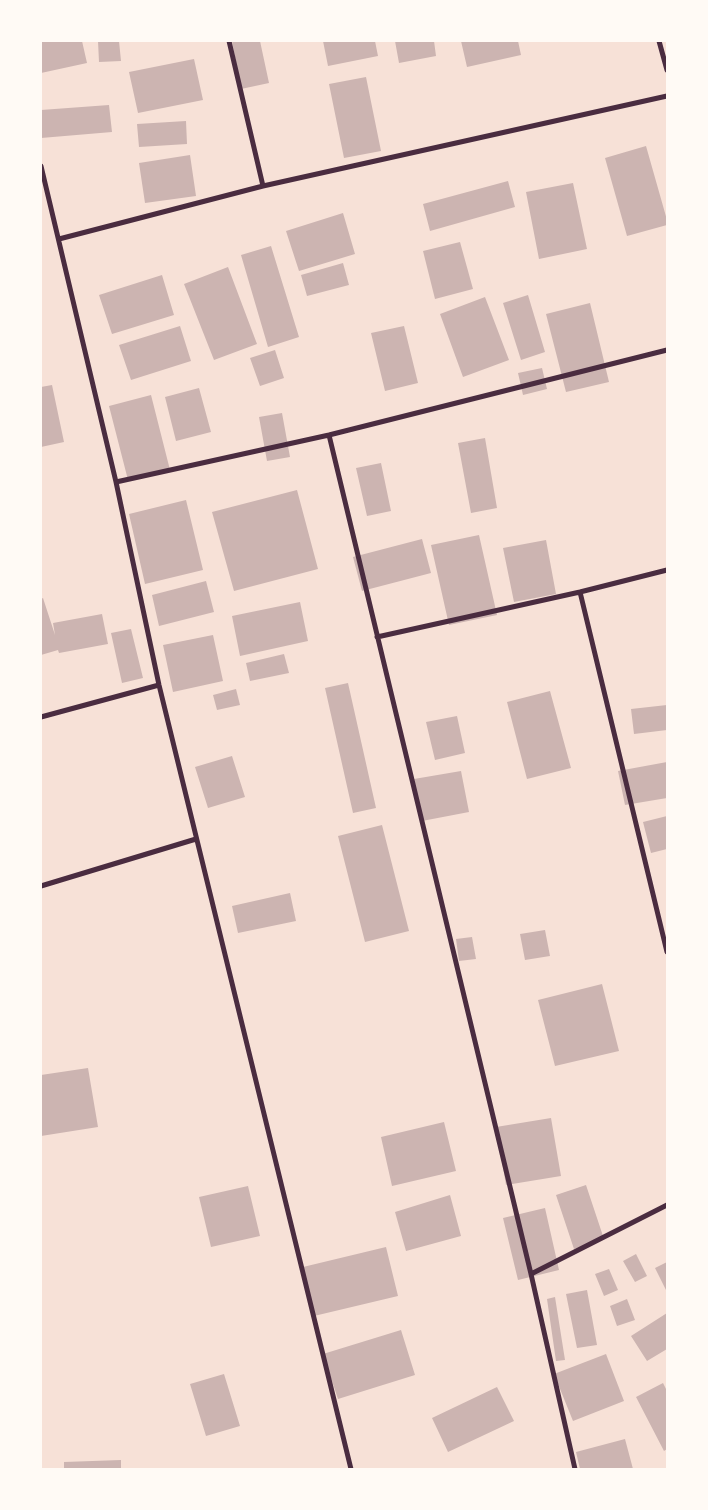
<!DOCTYPE html>
<html>
<head>
<meta charset="utf-8">
<style>
  body { margin:0 }
  #map { position:relative; width:708px; height:1510px; overflow:hidden; background:#f7e1d7; font-family:"Libre Baskerville",serif }
  canvas { display:block }
  .frame { position:absolute; inset:0; border:42px solid #fffaf5; pointer-events:none }
</style>
</head>
<body>
<div id="map">
<canvas width="708" height="1510"></canvas>
<div class="frame"></div>
</div>
<script>
const context = document.querySelector('canvas').getContext('2d');
context.lineJoin = 'round';
function paint(path, color) {
  context.fillStyle = color;
  context.fill(path, 'evenodd');
}
function toPath(rows) {
  const path = new Path2D();
  for (const r of rows) {
    path.moveTo(r[0], r[1]);
    for (let i = 2; i < r.length; i += 2) path.lineTo(r[i], r[i + 1]);
  }
  return path;
}
function trace(path, color, width, dash) {
  context.strokeStyle = color;
  context.lineWidth = width;
  context.lineCap = dash ? 'butt' : 'round';
  context.setLineDash(dash || []);
  context.stroke(path);
}
const building = toPath([
  [41,41,82,41,87,63,41,73],
  [98,41,119,41,121,61,99,62],
  [232,41,260,41,269,83,241,89],
  [323,41,375,41,378,56,328,66],
  [395,41,434,41,436,56,399,63],
  [461,41,518,41,521,55,467,67],
  [194,59,203,100,138,113,129,72],
  [366,77,381,151,344,158,329,84],
  [109,105,112,132,41,138,41,110],
  [186,121,187,144,139,147,137,124],
  [646,146,667,220,667,225,627,236,605,158],
  [190,155,196,196,145,203,139,163],
  [508,181,515,207,430,231,423,204],
  [573,183,587,249,539,259,526,192],
  [343,213,355,254,299,271,286,231],
  [460,242,473,289,435,299,423,251],
  [271,246,299,337,268,347,241,255],
  [343,263,349,285,307,296,301,275],
  [228,267,257,344,214,360,184,284],
  [162,275,174,315,112,334,99,295],
  [528,295,545,352,521,360,503,303],
  [485,297,509,360,463,377,440,314],
  [590,303,609,382,566,392,546,314],
  [180,326,191,361,131,380,119,345],
  [404,326,418,383,385,391,371,333],
  [275,350,284,378,260,386,250,358],
  [542,368,547,389,523,395,518,373],
  [52,385,64,442,41,447,41,387],
  [199,388,211,432,176,441,165,397],
  [151,395,170,470,128,480,109,406],
  [282,413,290,457,267,461,259,417],
  [485,438,497,508,471,513,458,443],
  [381,463,391,511,367,516,356,468],
  [297,490,318,569,234,591,212,512],
  [186,500,203,570,145,584,129,514],
  [479,535,497,615,449,625,431,545],
  [422,539,431,573,362,591,353,557],
  [546,540,556,594,514,602,503,548],
  [206,581,214,612,159,626,152,595],
  [43,598,55,635,53,623,102,614,108,644,59,653,58,650,41,655,41,599],
  [300,602,308,641,240,656,232,616],
  [131,629,143,678,122,683,111,633],
  [213,635,223,681,173,692,163,645],
  [284,654,289,673,250,681,246,663],
  [348,683,376,808,353,813,325,688],
  [236,689,240,705,217,710,213,695],
  [550,691,571,768,527,779,507,702],
  [667,705,667,730,634,734,631,709],
  [457,716,465,753,435,760,426,722],
  [232,756,245,797,208,808,195,767],
  [667,762,667,798,625,805,618,771],
  [461,771,469,812,422,821,414,779],
  [667,816,667,849,651,853,643,822],
  [382,825,409,931,365,942,338,836],
  [290,893,296,921,238,933,232,906],
  [545,930,550,956,525,960,520,934],
  [472,937,476,959,459,961,456,939],
  [602,984,619,1051,555,1066,538,1000],
  [88,1068,98,1127,41,1136,41,1075],
  [551,1118,561,1176,506,1185,496,1127],
  [444,1122,456,1171,392,1186,381,1137],
  [586,1185,604,1239,574,1249,556,1195],
  [248,1186,260,1236,211,1247,199,1197],
  [450,1195,461,1236,406,1251,395,1212],
  [545,1208,559,1270,518,1280,503,1218],
  [386,1247,398,1296,314,1316,303,1267],
  [636,1254,647,1276,635,1282,623,1261],
  [667,1262,667,1292,655,1268],
  [609,1269,618,1290,604,1296,595,1274],
  [587,1290,597,1345,577,1348,566,1294],
  [555,1297,565,1360,556,1361,547,1299],
  [627,1299,635,1320,617,1326,610,1306],
  [667,1313,667,1349,647,1361,631,1336],
  [401,1330,415,1375,338,1399,323,1354],
  [606,1354,624,1401,573,1421,554,1374],
  [224,1374,240,1426,206,1436,190,1384],
  [663,1383,667,1391,667,1449,664,1451,636,1397],
  [497,1387,514,1421,448,1452,432,1418],
  [625,1439,633,1469,580,1469,576,1452],
  [121,1460,121,1469,64,1469,64,1462]
]);
const minor = toPath([
  [229,41,263,186],
  [659,41,667,70],
  [41,166,116,482,159,685,351,1469],
  [59,239,263,186,667,96],
  [329,435,531,1274,575,1469],
  [116,482,329,435,667,350],
  [580,592,667,952],
  [377,637,580,592,667,570],
  [41,717,159,685],
  [41,886,196,839],
  [531,1274,667,1205]
]);
paint(building, '#ccb4b1');
trace(minor, '#4a2c40', 5);
</script>
</body>
</html>
